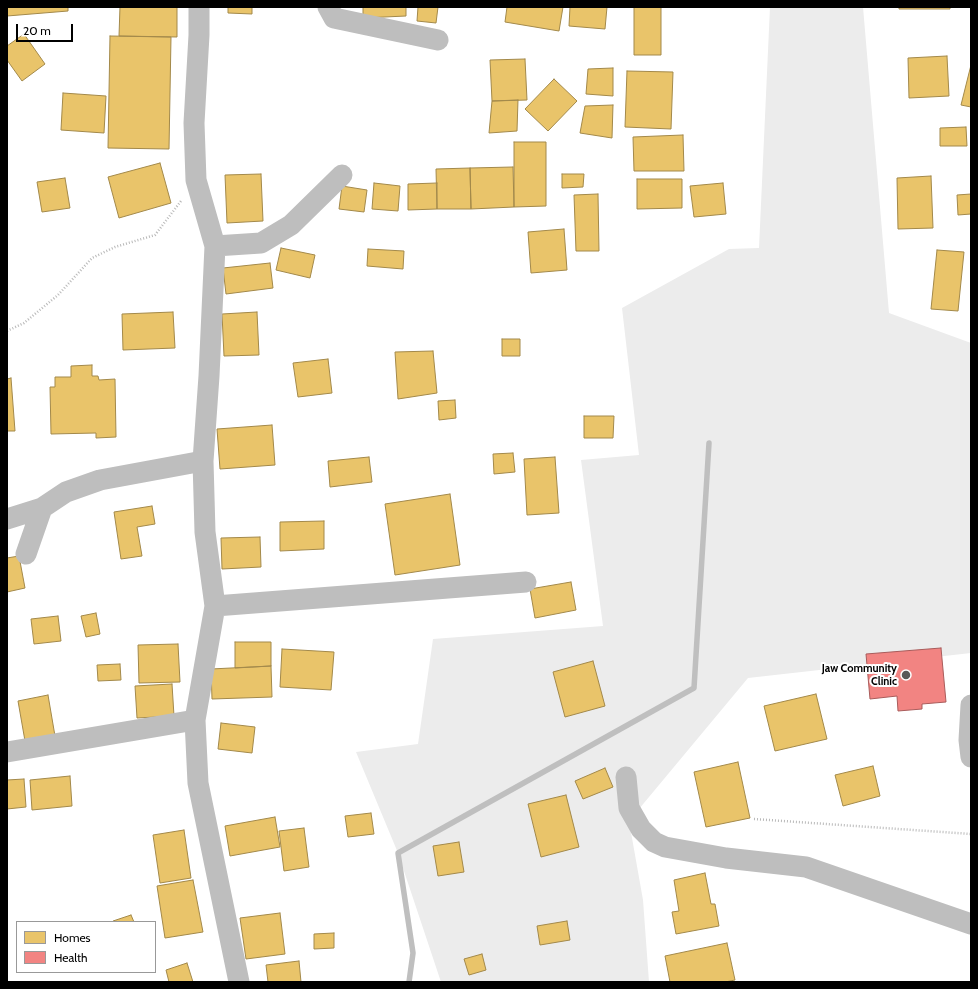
<!DOCTYPE html>
<html>
<head>
<meta charset="utf-8">
<style>
  body { margin:0 }
  #map { position:relative; width:978px; height:989px; overflow:hidden; background:#fff; font-family:Cabin,sans-serif }
  canvas { display:block }
  .frame { position:absolute; inset:0; border:8px solid #000; pointer-events:none }
  .legend { position:absolute; left:16px; top:921px; width:140px; height:52px; box-sizing:border-box; background:#fff; border:1px solid #999; margin:0; padding:5px 7px; list-style:none; font-size:12px; color:#000 }
  .legend li { display:flex; align-items:center; gap:8px; height:20px }
  .legend b { width:20px; border:1px solid #999 }
  .scale { position:absolute; left:16px; top:24px; width:57px; height:18px; box-sizing:border-box; border:2px solid #000; border-top:0; padding-left:5px; font-size:12px; line-height:14px; white-space:nowrap; color:#000; -webkit-text-stroke:3px #fff; paint-order:stroke }
</style>
</head>
<body>
<div id="map">
<canvas width="978" height="989"></canvas>
<div class="frame"></div>
<ul class="legend">
<li><b style="height:11px;background:#e9c46a"></b>Homes</li>
<li><b style="height:11px;background:#f28482"></b>Health</li>
</ul>
<div class="scale">20 m</div>
</div>
<script>
const context = document.querySelector('canvas').getContext('2d');
context.lineJoin = 'round';
function paint(path, color) {
  context.fillStyle = color;
  context.fill(path, 'evenodd');
}
function toPath(rows) {
  const path = new Path2D();
  for (const r of rows) {
    path.moveTo(r[0], r[1]);
    for (let i = 2; i < r.length; i += 2) path.lineTo(r[i], r[i + 1]);
  }
  return path;
}
function trace(path, color, width, dash) {
  context.strokeStyle = color;
  context.lineWidth = width;
  context.lineCap = dash ? 'butt' : 'round';
  context.setLineDash(dash || []);
  context.stroke(path);
}
function write(font, color, halo, rows, align = 'center') {
  context.font = font + ' Cabin,sans-serif';
  context.lineWidth = 4;
  context.setLineDash([]);
  context.textBaseline = 'middle';
  context.strokeStyle = halo;
  context.fillStyle = color;
  for (const [text, x, y, turn = 0] of rows) {
    context.save();
    context.translate(x, y);
    context.rotate((+turn || 0) * Math.PI / 180);
    context.textAlign = isNaN(turn) ? turn : align;
    if (halo) context.strokeText(text, 0, 0);
    context.fillText(text, 0, 0);
    context.restore();
  }
}
const green = toPath([
  [770,7,863,7,889,313,971,343,971,653,748,678,629,821,643,900,649,982,441,982,398,853,356,752,418,744,433,639,603,626,581,460,639,455,622,308,729,249,759,248]
]);
const homes = toPath([
  [7,7,68,7,68,11,7,16,7,7],
  [120,7,177,7,177,37,119,36,120,7],
  [228,7,252,7,252,14,228,13,228,7],
  [363,7,406,7,406,16,363,18,363,7],
  [418,7,438,7,436,23,417,21,418,7],
  [507,7,563,7,559,31,505,22,507,7],
  [570,7,607,7,605,29,569,26,570,7],
  [634,7,661,7,661,55,634,55,634,7],
  [899,7,950,7,950,9,899,9,899,7],
  [24,34,45,64,22,81,7,60,7,46,24,34],
  [110,36,171,37,169,149,108,148,110,36],
  [947,56,949,96,909,98,908,58,947,56],
  [525,59,527,100,492,101,490,60,525,59],
  [971,65,971,107,961,105,971,65],
  [613,68,613,96,586,94,588,69,613,68],
  [627,71,673,72,671,129,625,127,627,71],
  [554,79,577,101,548,131,525,109,554,79],
  [63,93,106,96,104,133,61,130,63,93],
  [518,100,517,131,489,133,492,101,518,100],
  [613,105,612,138,580,133,585,106,613,105],
  [966,127,967,146,940,146,940,128,966,127],
  [683,135,684,171,634,171,633,137,683,135],
  [514,142,546,142,546,206,514,207,514,142],
  [160,163,171,203,119,218,108,177,160,163],
  [513,167,514,207,471,209,470,168,513,167],
  [470,168,471,209,437,209,436,169,470,168],
  [261,174,263,221,227,223,225,175,261,174],
  [562,174,584,174,583,187,562,188,562,174],
  [931,176,933,228,898,229,897,178,931,176],
  [65,178,70,208,42,212,37,182,65,178],
  [637,179,682,179,682,208,637,209,637,179],
  [374,183,400,186,398,211,372,209,374,183],
  [437,183,437,209,408,210,408,184,437,183],
  [723,183,726,214,694,217,690,186,723,183],
  [342,186,367,190,364,212,339,209,342,186],
  [598,194,599,251,576,251,574,195,598,194],
  [971,194,971,214,958,215,957,195,971,194],
  [564,229,567,270,531,273,528,232,564,229],
  [281,248,315,255,310,278,276,270,281,248],
  [368,249,404,251,403,269,367,266,368,249],
  [937,250,964,252,958,311,931,309,937,250],
  [270,263,273,288,226,294,223,268,270,263],
  [173,312,175,348,123,350,122,314,173,312],
  [257,312,259,355,224,356,222,314,257,312],
  [502,339,520,339,520,356,502,356,502,339],
  [433,351,437,393,398,399,395,352,433,351],
  [328,359,332,393,298,397,293,363,328,359],
  [92,365,92,376,98,376,99,380,115,379,116,437,96,438,96,433,51,434,50,387,55,387,55,377,71,377,71,366,92,365],
  [11,378,15,431,7,431,7,379,11,378],
  [455,400,456,418,439,420,438,401,455,400],
  [584,416,614,416,613,438,584,438,584,416],
  [272,425,275,465,220,469,217,429,272,425],
  [513,453,515,472,494,474,493,454,513,453],
  [369,457,372,482,330,487,328,461,369,457],
  [555,457,559,513,527,515,524,459,555,457],
  [450,494,460,565,395,575,385,504,450,494],
  [152,506,155,524,137,527,142,556,121,559,114,512,152,506],
  [324,521,324,549,280,551,280,522,324,521],
  [260,537,261,567,222,569,221,538,260,537],
  [19,556,25,588,7,592,7,558,19,556],
  [571,582,576,610,535,618,530,589,571,582],
  [96,613,100,634,86,637,81,616,96,613],
  [58,616,61,641,34,644,31,619,58,616],
  [235,642,271,642,271,666,235,668,235,642],
  [178,644,180,682,139,683,138,645,178,644],
  [282,649,334,652,331,690,280,687,282,649],
  [593,661,605,706,565,717,553,672,593,661],
  [120,664,121,680,98,681,97,665,120,664],
  [271,666,272,697,212,699,211,669,271,666],
  [172,684,174,716,137,718,135,686,172,684],
  [816,694,827,739,775,751,764,706,816,694],
  [48,695,55,736,25,741,18,701,48,695],
  [221,723,255,727,252,753,218,749,221,723],
  [738,762,750,818,706,827,694,772,738,762],
  [873,766,880,796,843,806,835,775,873,766],
  [605,768,613,787,583,799,575,781,605,768],
  [70,776,72,806,32,810,30,780,70,776],
  [24,779,26,807,7,809,7,780,24,779],
  [566,795,579,847,541,857,528,804,566,795],
  [371,813,374,834,348,837,345,816,371,813],
  [275,817,280,847,230,856,225,826,275,817],
  [304,828,309,867,284,871,279,831,304,828],
  [184,830,191,878,160,883,153,835,184,830],
  [459,842,464,872,438,876,433,846,459,842],
  [705,873,711,904,715,904,719,926,676,934,672,912,679,911,674,880,705,873],
  [193,880,203,932,165,938,157,886,193,880],
  [280,913,285,954,246,959,240,918,280,913],
  [131,915,134,922,113,922,113,921,131,915],
  [567,921,570,940,540,945,537,926,567,921],
  [334,933,334,948,314,949,314,934,334,933],
  [727,943,735,980,725,982,670,982,665,956,727,943],
  [482,954,486,970,469,975,464,959,482,954],
  [299,961,301,982,268,982,266,965,299,961],
  [187,963,193,982,169,982,166,970,187,963]
]);
const health = toPath([
  [941,648,946,702,922,704,922,709,898,711,897,696,870,699,866,654,941,648]
]);
const stream = toPath([
  [409,982,413,953,398,853,694,688,709,443]
]);
const path = toPath([
  [7,331,24,323,58,295,92,258,115,247,155,235,181,201],
  [754,819,971,834]
]);
const street = toPath([
  [199,7,199,35,194,123,196,180,215,246,209,376,203,461,205,532,215,606,195,720,198,783,239,982],
  [328,7,334,18,438,40],
  [215,246,261,243,291,225,342,175],
  [7,519,42,508,66,492,100,480,203,461],
  [26,554,42,508],
  [215,606,526,582],
  [971,705,969,740,971,757],
  [7,752,195,720],
  [626,777,629,808,641,829,654,842,665,847,726,858,806,867,971,924]
]);
const markers = [
  [906,675,5,"#595959"]
];
const poiNames = [
  ["Jaw Community",897,669],
  ["Clinic",897,682]
];
paint(green, '#ececec');
paint(homes, '#e9c46a');
trace(homes, '#a3894a', 1);
paint(health, '#f28482');
trace(health, '#a95c5b', 1);
trace(stream, '#bfbfbf', 5.5);
trace(path, '#b9b9b9', 2.5, [1, 2]);
trace(street, '#bebebe', 21);
for (const [x, y, r, color] of markers) {
  const dot = new Path2D();
  dot.arc(x, y, r, 0, 2 * Math.PI);
  context.fillStyle = color;
  context.fill(dot);
  trace(dot, '#fff', 1.5);
}
write('bold 11px', '#000', '#fff', poiNames, 'right');
</script>
</body>
</html>
